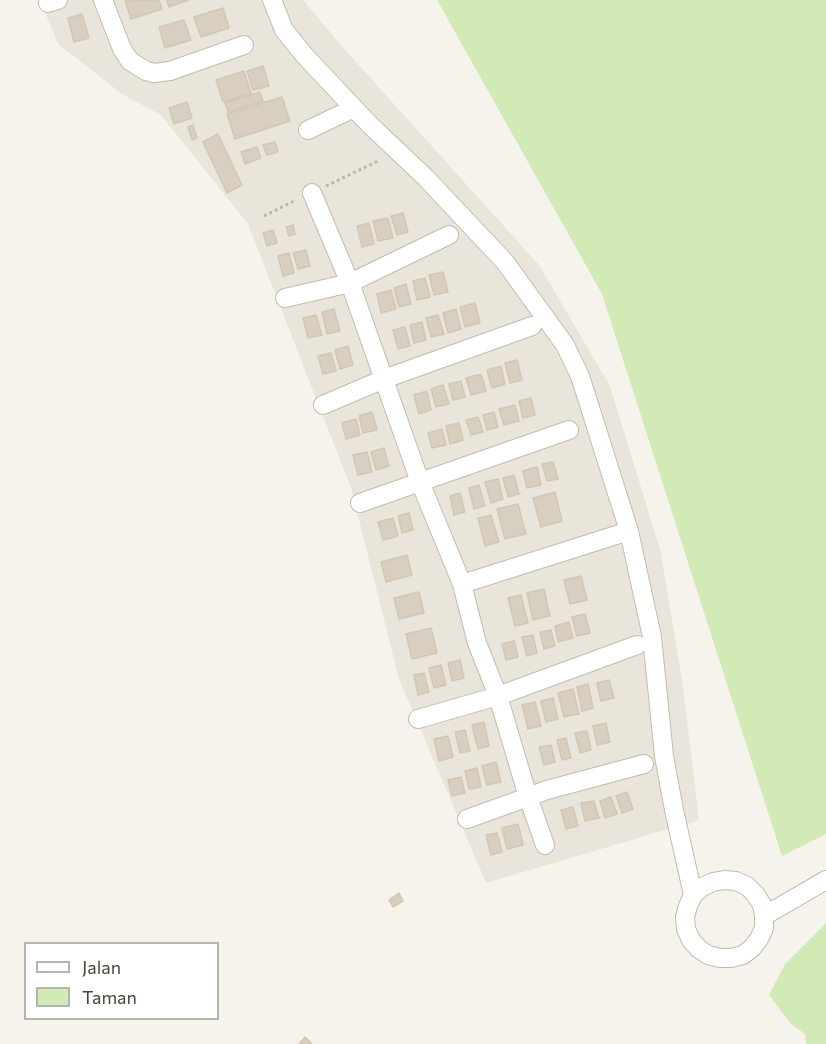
<!DOCTYPE html>
<html>
<head>
<meta charset="utf-8">
<style>
  body { margin:0 }
  #map { position:relative; width:826px; height:1044px; overflow:hidden; background:#f6f3ec; font-family:Commissioner,sans-serif }
  canvas { display:block }
  .legend { position:absolute; left:24px; top:942px; width:195px; height:78px; box-sizing:border-box; background:#fff; border:2px solid #b7b4b0; margin:0; padding:8px 10px; list-style:none; font-size:18px; color:#4b4439 }
  .legend li { display:flex; align-items:center; gap:12px; height:30px }
  .legend b { width:30px; border:2px solid #b7b4b0 }
</style>
</head>
<body>
<div id="map">
<canvas width="826" height="1044"></canvas>
<ul class="legend">
<li><b style="height:8px;background:#fff"></b>Jalan</li>
<li><b style="height:16px;background:#d2eab5"></b>Taman</li>
</ul>
</div>
<script>
const context = document.querySelector('canvas').getContext('2d');
context.lineJoin = 'round';
function paint(path, color) {
  context.fillStyle = color;
  context.fill(path, 'evenodd');
}
function toPath(rows) {
  const path = new Path2D();
  for (const r of rows) {
    path.moveTo(r[0], r[1]);
    for (let i = 2; i < r.length; i += 2) path.lineTo(r[i], r[i + 1]);
  }
  return path;
}
function trace(path, color, width, dash) {
  context.strokeStyle = color;
  context.lineWidth = width;
  context.lineCap = dash ? 'butt' : 'round';
  context.setLineDash(dash || []);
  context.stroke(path);
}
const residential = toPath([
  [40,0,303,0,347,52,539,265,610,386,661,553,683,687,699,820,486,883,399,679,351,488,248,224,161,115,122,94,58,44]
]);
const green = toPath([
  [437,0,826,0,826,834,782,856,602,294],
  [826,923,826,1044,806,1044,805,1034,791,1024,769,995,785,964]
]);
const building = toPath([
  [159,0,162,9,131,19,125,1,159,0],
  [167,0,189,0,169,7,167,0],
  [223,8,229,28,201,37,194,17,223,8],
  [82,14,89,38,74,42,68,18,82,14],
  [184,20,191,40,165,48,159,27,184,20],
  [263,66,269,86,253,90,247,71,263,66],
  [244,71,251,93,223,102,216,80,244,71],
  [260,92,263,101,228,112,225,103,260,92],
  [282,97,290,121,235,139,227,114,282,97],
  [187,102,192,118,174,124,169,108,187,102],
  [193,125,197,138,192,140,188,127,193,125],
  [218,134,242,185,227,193,203,142,218,134],
  [275,142,278,152,267,155,263,145,275,142],
  [257,147,261,158,245,164,241,152,257,147],
  [403,213,408,232,397,235,391,216,403,213],
  [388,218,393,238,378,241,373,221,388,218],
  [369,223,374,244,362,247,357,226,369,223],
  [293,225,295,234,289,236,286,227,293,225],
  [273,230,277,243,267,246,263,233,273,230],
  [306,250,310,266,298,269,293,253,306,250],
  [289,253,294,273,283,276,278,256,289,253],
  [443,272,448,292,434,295,429,275,443,272],
  [425,278,430,297,417,300,413,281,425,278],
  [406,284,411,304,399,307,394,288,406,284],
  [391,290,396,309,381,313,377,294,391,290],
  [475,303,480,323,465,327,460,307,475,303],
  [334,309,340,331,327,334,322,312,334,309],
  [456,309,461,329,448,333,443,313,456,309],
  [316,315,322,335,308,338,303,318,316,315],
  [438,315,444,334,431,337,426,318,438,315],
  [422,322,426,340,414,343,410,325,422,322],
  [405,327,410,346,398,349,393,330,405,327],
  [348,346,353,365,340,369,335,350,348,346],
  [331,353,336,371,323,374,318,356,331,353],
  [517,360,522,380,510,383,505,363,517,360],
  [501,366,505,384,492,388,487,370,501,366],
  [481,374,486,391,471,395,466,378,481,374],
  [461,381,465,397,453,400,449,384,461,381],
  [443,385,449,404,436,407,431,389,443,385],
  [427,391,431,410,419,414,414,395,427,391],
  [531,398,535,415,523,418,519,401,531,398],
  [515,405,519,421,504,425,499,409,515,405],
  [372,412,377,430,363,433,359,416,372,412],
  [494,412,498,427,487,430,483,415,494,412],
  [478,417,483,432,471,435,466,420,478,417],
  [356,419,360,435,346,439,342,423,356,419],
  [459,423,463,440,450,444,446,426,459,423],
  [442,429,446,445,432,448,428,433,442,429],
  [384,448,389,466,376,470,371,452,384,448],
  [367,452,372,472,358,475,353,455,367,452],
  [553,462,558,479,547,481,542,464,553,462],
  [537,467,541,485,527,488,523,471,537,467],
  [514,475,519,494,508,497,503,478,514,475],
  [498,479,503,499,491,503,485,482,498,479],
  [479,485,485,506,474,509,469,488,479,485],
  [555,492,562,521,541,527,533,498,555,492],
  [460,493,465,512,454,515,450,496,460,493],
  [518,504,526,534,505,539,497,509,518,504],
  [409,513,413,530,402,533,398,516,409,513],
  [491,515,499,542,485,546,478,518,491,515],
  [393,518,398,536,383,540,378,522,393,518],
  [407,555,412,575,386,582,381,562,407,555],
  [581,576,587,600,570,604,564,580,581,576],
  [544,589,550,616,533,620,527,593,544,589],
  [419,592,424,613,399,619,394,598,419,592],
  [521,595,528,623,515,626,508,598,521,595],
  [585,614,590,633,577,636,572,617,585,614],
  [569,622,573,638,558,642,555,626,569,622],
  [431,628,437,653,412,659,406,634,431,628],
  [551,630,555,646,544,649,540,632,551,630],
  [533,635,537,653,527,656,522,637,533,635],
  [514,641,518,657,506,660,502,644,514,641],
  [460,660,464,678,452,681,448,663,460,660],
  [441,665,446,685,434,688,429,668,441,665],
  [424,673,429,692,418,695,414,675,424,673],
  [609,680,614,698,601,701,597,683,609,680],
  [588,684,593,708,582,711,577,687,588,684],
  [573,689,579,714,564,717,558,693,573,689],
  [553,698,558,719,546,722,541,701,553,698],
  [535,702,541,726,528,729,522,705,535,702],
  [484,722,489,746,478,749,472,725,484,722],
  [606,723,610,742,597,745,593,726,606,723],
  [465,730,470,751,460,753,455,732,465,730],
  [587,731,591,750,580,753,575,733,587,731],
  [448,736,453,757,439,761,434,739,448,736],
  [566,738,571,758,562,760,557,740,566,738],
  [551,745,555,762,544,765,539,747,551,745],
  [496,762,501,782,487,785,482,766,496,762],
  [477,768,481,787,469,789,465,771,477,768],
  [461,777,465,793,452,796,448,780,461,777],
  [627,792,633,809,622,813,616,796,627,792],
  [611,797,617,814,605,818,600,801,611,797],
  [594,801,599,818,585,821,581,803,594,801],
  [573,807,578,826,566,829,561,810,573,807],
  [518,824,523,845,507,849,502,828,518,824],
  [497,833,502,852,491,855,486,835,497,833],
  [399,893,403,901,393,907,389,900,399,893],
  [305,1037,312,1044,299,1044,305,1037]
]);
const path = toPath([
  [326,186,380,160],
  [264,216,296,200]
]);
const street = toPath([
  [103,0,122,49,130,61,146,71,154,73,170,71,244,45],
  [272,0,284,30,305,56,369,124,426,178,505,262,565,345,580,376,629,531,652,637,664,756,674,810,693,895,688,906,685,917,686,929,691,940,699,949,708,955,720,958,731,958,743,955,752,948,759,939,764,928,764,916,762,905,756,895,747,886,736,881,724,880,713,882,702,887,693,895],
  [48,3,58,0],
  [308,130,354,108],
  [312,193,350,283,420,482,462,584,629,531],
  [285,298,350,283,449,235],
  [323,405,384,379,532,326],
  [360,503,569,430],
  [462,584,477,643,498,696,528,797,547,790,644,764],
  [418,719,498,696,637,645],
  [467,819,528,797,545,845],
  [764,916,826,880]
]);
paint(residential, '#eae5da');
paint(green, '#d2eab5');
paint(building, '#d8cfc1');
trace(building, '#d3c7b4', 1.5);
trace(street, '#c2bbae', 20);
trace(path, '#c4b79f', 3, [3, 3]);
trace(street, '#fff', 18);
</script>
</body>
</html>
